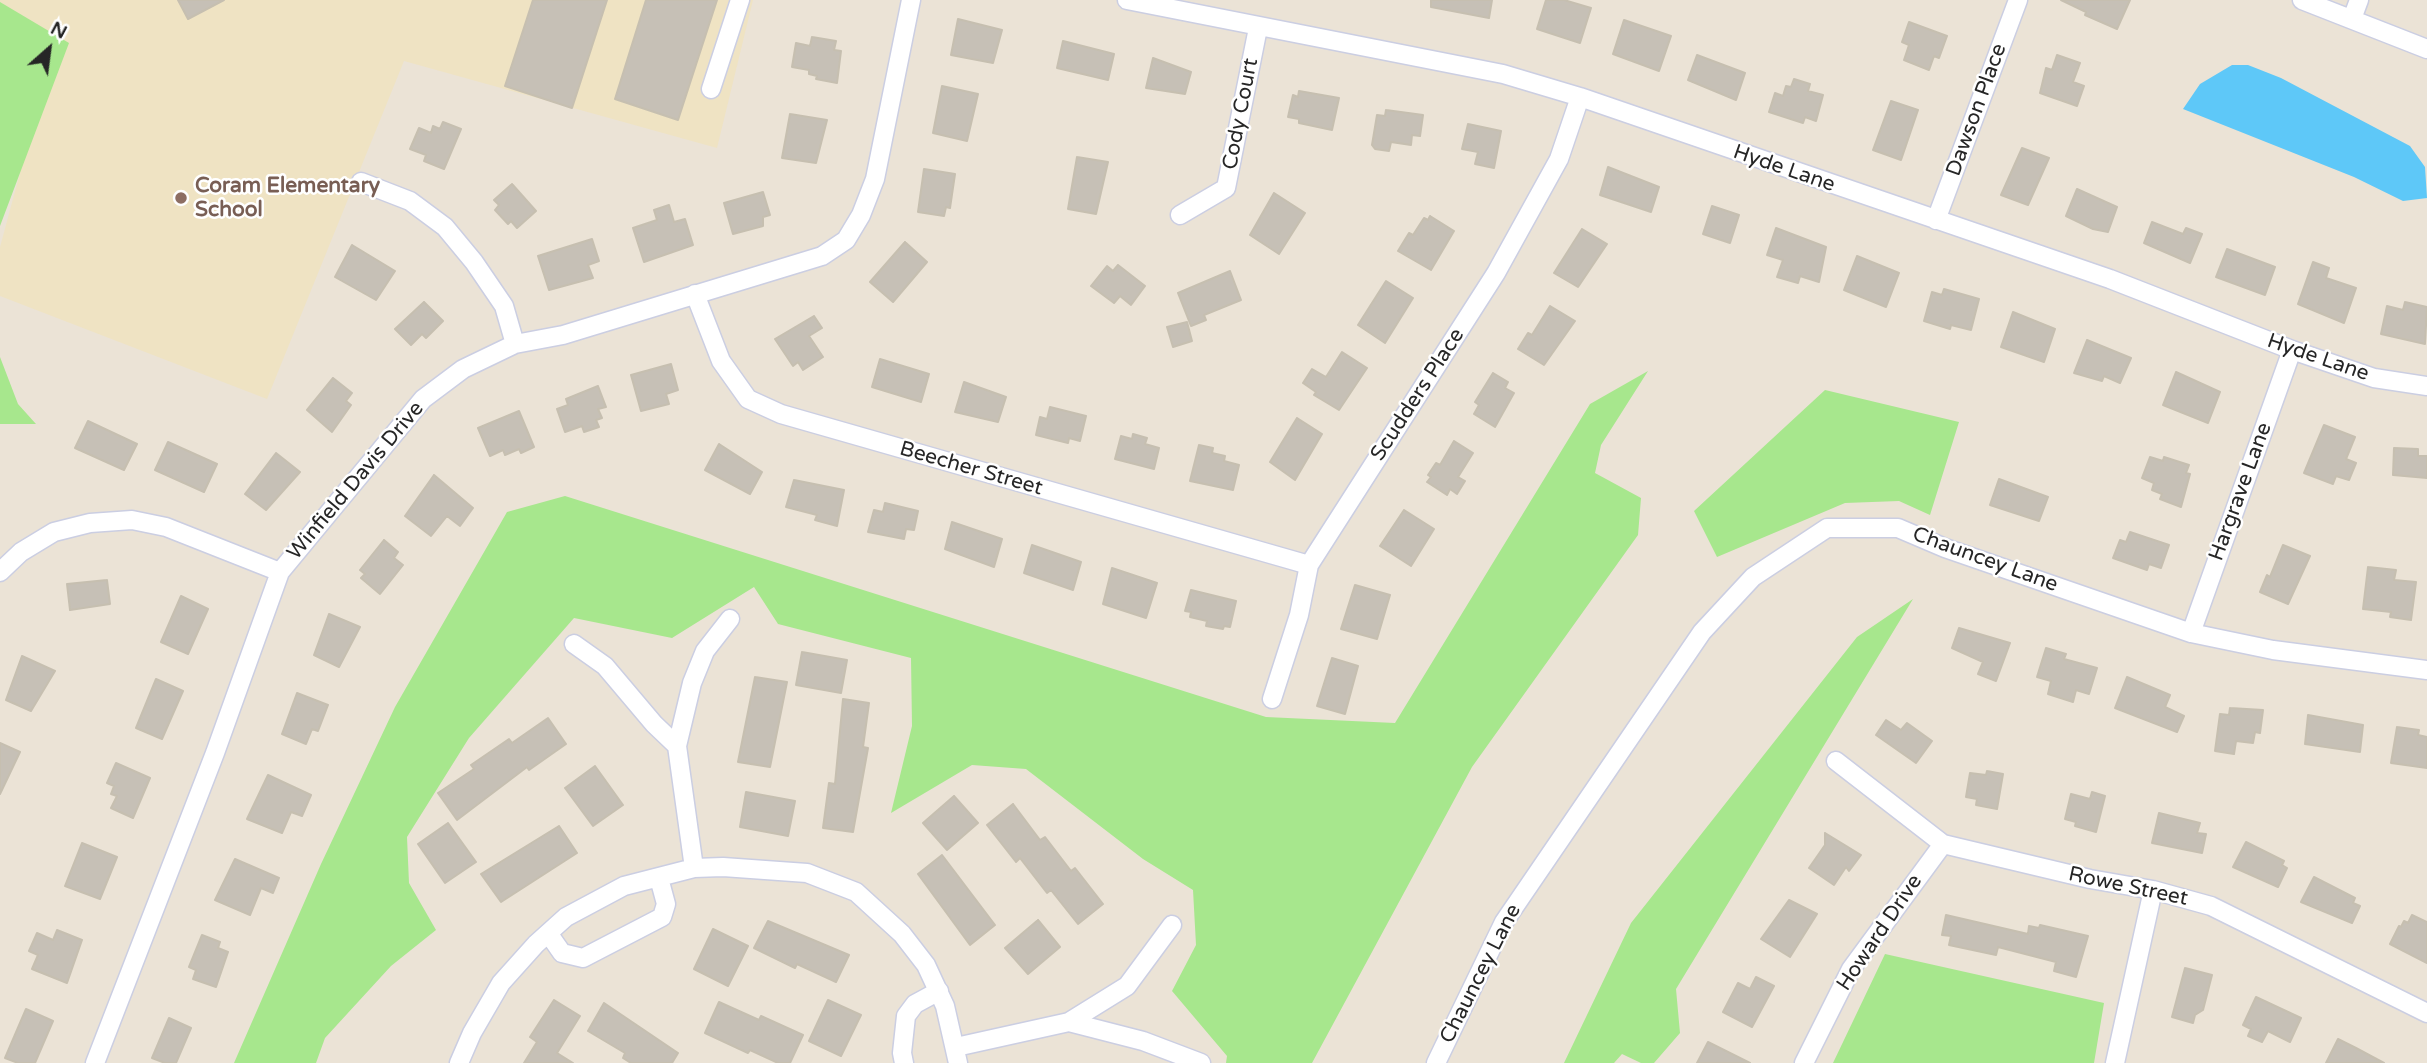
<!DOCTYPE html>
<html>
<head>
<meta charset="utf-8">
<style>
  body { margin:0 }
  #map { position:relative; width:2427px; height:1063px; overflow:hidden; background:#ebe3d6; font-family:"Varela Round",sans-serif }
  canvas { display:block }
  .north { position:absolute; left:14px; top:14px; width:70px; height:70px; -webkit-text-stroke:5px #fff; paint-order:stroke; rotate:28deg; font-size:19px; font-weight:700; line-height:28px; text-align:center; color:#262626 }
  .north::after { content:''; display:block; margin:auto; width:24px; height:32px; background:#262626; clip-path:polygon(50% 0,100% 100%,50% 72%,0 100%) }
</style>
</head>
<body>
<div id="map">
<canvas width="2427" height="1063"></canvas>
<div class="north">N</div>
</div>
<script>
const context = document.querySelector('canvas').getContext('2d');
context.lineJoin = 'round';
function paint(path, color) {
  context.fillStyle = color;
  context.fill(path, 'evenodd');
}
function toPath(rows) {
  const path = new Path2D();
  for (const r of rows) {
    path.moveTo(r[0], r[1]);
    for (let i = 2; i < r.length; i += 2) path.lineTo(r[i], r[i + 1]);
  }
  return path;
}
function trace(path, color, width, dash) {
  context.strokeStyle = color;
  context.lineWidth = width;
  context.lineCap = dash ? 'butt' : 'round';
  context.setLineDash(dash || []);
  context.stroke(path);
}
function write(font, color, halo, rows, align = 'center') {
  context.font = font + ' "Varela Round",sans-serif';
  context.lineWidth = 5;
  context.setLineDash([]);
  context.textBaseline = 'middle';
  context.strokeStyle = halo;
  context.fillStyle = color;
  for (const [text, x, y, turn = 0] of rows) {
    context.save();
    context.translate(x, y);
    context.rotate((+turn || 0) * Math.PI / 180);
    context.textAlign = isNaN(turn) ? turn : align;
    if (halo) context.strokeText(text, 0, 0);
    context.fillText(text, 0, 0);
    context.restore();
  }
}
const education = toPath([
  [0,0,753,0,717,148,404,61,267,399,0,296,0,247,54,47,0,18]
]);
const green = toPath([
  [0,2,69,43,0,226],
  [0,357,18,404,36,424,0,424],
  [1648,371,1601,445,1595,473,1641,498,1638,535,1472,767,1312,1063,1226,1063,1227,1056,1172,991,1196,945,1193,890,1143,859,1026,769,972,765,891,813,912,726,911,658,778,624,754,587,672,638,574,618,469,738,407,837,409,883,436,930,391,966,325,1038,316,1063,234,1063,321,864,395,707,507,512,565,496,1266,717,1395,723,1590,404],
  [1825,390,1959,422,1930,515,1899,501,1845,503,1717,557,1694,511],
  [1913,599,1676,989,1680,1033,1654,1063,1641,1063,1622,1054,1614,1063,1564,1063,1631,923,1857,637],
  [1885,954,2104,1003,2094,1063,1833,1063]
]);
const water = toPath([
  [2232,65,2248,65,2281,78,2410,146,2425,167,2427,198,2403,201,2354,177,2183,109,2200,84]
]);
const building = toPath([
  [178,0,224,0,188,19,178,0],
  [533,0,607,0,572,108,505,86,533,0],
  [646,0,717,0,678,120,615,99,646,0],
  [1431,0,1492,0,1489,18,1431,7,1431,0],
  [1546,0,1564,0,1591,8,1580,43,1537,29,1546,0],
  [2061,0,2130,0,2117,29,2085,15,2086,12,2061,0],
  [958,19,1002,30,993,63,951,55,958,19],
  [1624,20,1671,36,1659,71,1613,54,1624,20],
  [1909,22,1947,36,1939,58,1934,56,1929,70,1904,60,1909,45,1902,42,1909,22],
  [812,37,836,41,834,50,841,51,837,83,816,79,817,76,809,74,809,70,792,67,796,43,810,46,812,37],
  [1063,41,1114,54,1108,80,1057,68,1063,41],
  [1697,55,1745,73,1736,100,1688,80,1697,55],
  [2057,55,2080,63,2073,82,2084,86,2077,106,2040,93,2046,68,2052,70,2057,55],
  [1153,58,1191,72,1185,94,1146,88,1153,58],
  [1794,79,1810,84,1808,91,1823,95,1816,121,1805,117,1803,123,1769,112,1775,93,1783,96,1786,86,1791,87,1794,79],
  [942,86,978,94,967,141,933,133,942,86],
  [1299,91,1339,98,1332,130,1299,123,1299,119,1288,117,1293,95,1298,97,1299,91],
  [1891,101,1918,110,1901,160,1873,150,1891,101],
  [1386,110,1423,115,1420,136,1412,135,1411,145,1391,142,1389,151,1375,149,1372,145,1377,115,1385,116,1386,110],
  [790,114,827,120,816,163,782,158,790,114],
  [443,122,461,129,444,169,424,161,426,155,410,149,419,128,431,133,433,126,440,129,443,122],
  [1468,124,1501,131,1494,168,1475,164,1478,152,1462,149,1468,124],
  [2022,148,2049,158,2028,205,2001,195,2022,148],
  [1077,157,1108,162,1096,214,1068,209,1077,157],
  [1608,167,1659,187,1651,212,1600,195,1608,167],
  [924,169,955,174,950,208,946,207,944,216,918,212,924,169],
  [512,184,536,211,517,228,511,221,508,224,495,210,499,205,494,200,512,184],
  [2077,189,2117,207,2108,232,2093,229,2066,216,2077,189],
  [763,192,770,215,763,217,763,226,733,234,724,203,763,192],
  [1274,193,1305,213,1279,254,1250,235,1274,193],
  [669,205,674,222,685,219,693,245,644,262,633,228,657,220,654,210,669,205],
  [1712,206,1739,215,1730,243,1703,234,1712,206],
  [1430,216,1454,231,1431,270,1398,251,1409,233,1413,235,1424,218,1428,220,1430,216],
  [2152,222,2183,234,2186,228,2202,234,2190,263,2144,243,2152,222],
  [1776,228,1826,247,1819,282,1800,276,1798,283,1777,277,1783,260,1767,255,1776,228],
  [1582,229,1607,244,1578,287,1554,273,1582,229],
  [592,239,599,261,588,265,593,278,549,290,538,256,592,239],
  [905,242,927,262,893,302,870,282,905,242],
  [352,245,395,271,376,300,335,277,352,245],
  [2227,249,2275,267,2265,295,2216,277,2227,249],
  [1857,256,1899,273,1886,307,1844,290,1857,256],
  [2313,262,2329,268,2326,278,2356,288,2344,323,2298,304,2313,262],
  [1118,265,1145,286,1131,305,1120,296,1114,303,1091,286,1107,266,1113,271,1118,265],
  [1230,271,1241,300,1204,315,1206,320,1191,326,1178,293,1230,271],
  [1386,281,1413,298,1385,343,1358,325,1386,281],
  [1944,289,1979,299,1971,330,1951,325,1950,329,1924,321,1932,292,1942,295,1944,289],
  [424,302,443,321,426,338,422,334,411,345,395,329,424,302],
  [2405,302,2427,307,2425,344,2381,334,2387,306,2403,310,2405,302],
  [1550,306,1575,321,1544,365,1518,349,1528,333,1532,335,1550,306],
  [2013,312,2055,329,2044,362,2001,347,2013,312],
  [814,316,822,328,809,336,823,357,803,370,798,362,793,366,775,339,814,316],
  [1187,322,1192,341,1173,347,1167,327,1187,322],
  [2087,340,2131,358,2120,383,2104,376,2102,381,2074,373,2087,340],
  [1342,352,1367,368,1339,410,1314,395,1316,392,1303,383,1312,369,1326,377,1342,352],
  [880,359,929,374,921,402,872,387,880,359],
  [671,364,678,390,666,394,669,404,641,411,631,375,671,364],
  [2176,372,2220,392,2208,423,2163,405,2176,372],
  [1493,373,1508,382,1505,388,1514,393,1495,427,1474,414,1479,405,1475,402,1493,373],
  [333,378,352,393,346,401,351,405,332,432,307,410,333,378],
  [964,382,1006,397,998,422,955,412,964,382],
  [598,386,606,407,598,409,602,418,596,420,599,427,584,432,582,426,565,432,557,409,568,405,566,399,598,386],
  [1050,407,1086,416,1080,441,1069,438,1068,443,1036,435,1040,417,1047,419,1050,407],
  [519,411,534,447,521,453,519,449,505,455,503,450,490,456,478,428,519,411],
  [1297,418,1322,434,1295,480,1270,462,1297,418],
  [88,421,137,444,124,470,75,448,88,421],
  [2324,425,2355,437,2346,459,2356,463,2349,480,2336,476,2333,484,2304,473,2324,425],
  [1133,434,1147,438,1145,444,1159,448,1154,469,1115,459,1121,436,1132,439,1133,434],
  [1454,441,1473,453,1458,477,1465,481,1457,494,1450,489,1447,495,1427,482,1431,477,1428,475,1436,463,1440,465,1454,441],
  [168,442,217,464,204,492,155,470,168,442],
  [719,444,762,472,750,494,705,470,719,444],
  [1199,445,1213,448,1212,453,1225,456,1224,461,1239,465,1233,490,1190,481,1199,445],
  [2394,448,2418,449,2418,456,2427,456,2427,478,2393,475,2394,448],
  [276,453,300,472,266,510,245,494,276,453],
  [2150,457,2163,461,2164,457,2189,465,2186,473,2190,474,2181,507,2160,499,2162,494,2152,490,2154,483,2142,478,2150,457],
  [434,475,473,508,460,526,447,516,431,536,405,516,434,475],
  [1999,479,2048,497,2039,521,1990,505,1999,479],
  [794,480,844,490,837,526,815,520,817,515,786,507,794,480],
  [885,503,918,511,914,530,906,529,904,539,868,532,874,510,883,512,885,503],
  [1404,510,1434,529,1411,566,1380,546,1404,510],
  [952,522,1002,539,994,567,945,549,952,522],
  [2130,532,2169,545,2161,568,2149,564,2147,570,2113,558,2120,540,2126,542,2130,532],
  [384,540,398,552,394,558,403,565,380,594,361,578,365,574,360,570,384,540],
  [1032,545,1081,562,1073,590,1024,573,1032,545],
  [2283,545,2310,556,2288,604,2260,592,2267,575,2270,577,2283,545],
  [2368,567,2396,570,2394,580,2416,582,2411,620,2390,617,2391,612,2363,609,2368,567],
  [1112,568,1157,583,1146,618,1103,604,1112,568],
  [107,580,110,604,70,610,67,584,107,580],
  [1355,585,1390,595,1377,639,1341,629,1355,585],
  [1191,590,1236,601,1230,627,1224,626,1223,629,1206,626,1207,621,1190,617,1191,612,1185,611,1191,590],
  [181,596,208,609,188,654,161,642,181,596],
  [329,614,360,627,339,667,314,655,329,614],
  [1959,628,2010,643,1996,681,1978,674,1983,662,1952,648,1959,628],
  [2046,648,2066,654,2064,659,2097,668,2089,694,2076,690,2073,702,2048,694,2051,681,2037,677,2046,648],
  [802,652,847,660,841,693,796,685,802,652],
  [22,656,55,671,31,711,6,700,22,656],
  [1332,658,1358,666,1345,714,1317,706,1332,658],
  [755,677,787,682,770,767,738,762,755,677],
  [2127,677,2170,695,2165,707,2184,716,2177,732,2115,708,2127,677],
  [156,679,183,691,162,739,136,728,156,679],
  [297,693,328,705,318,731,312,729,306,744,282,734,297,693],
  [843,699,869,703,863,747,868,748,853,832,823,828,829,783,835,784,843,699],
  [2230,708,2263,710,2260,733,2255,732,2253,743,2236,741,2234,754,2215,751,2220,714,2229,715,2230,708],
  [2308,715,2363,725,2360,752,2305,744,2308,715],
  [548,718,566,744,529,770,527,767,457,820,438,793,474,769,471,765,509,739,512,743,548,718],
  [1886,720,1901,730,1907,723,1932,741,1916,763,1876,735,1886,720],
  [2397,727,2419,730,2418,735,2427,737,2427,768,2391,763,2397,727],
  [0,743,20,752,0,794,0,743],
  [116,763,150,778,133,818,111,808,117,796,111,794,114,786,107,783,116,763],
  [595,766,623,805,593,826,565,788,595,766],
  [1987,771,2003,774,1997,809,1976,805,1977,799,1966,797,1970,773,1986,775,1987,771],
  [268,775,311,795,302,816,291,812,282,833,247,819,268,775],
  [746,792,795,801,788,836,740,827,746,792],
  [2092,792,2105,796,2096,832,2075,826,2076,822,2065,819,2071,794,2090,799,2092,792],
  [954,796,978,823,947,850,923,823,954,796],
  [1013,804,1040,840,1045,837,1071,871,1075,868,1103,904,1078,924,1051,890,1047,893,1020,858,1016,862,987,825,1013,804],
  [2159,813,2200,823,2197,833,2206,834,2202,853,2152,843,2159,813],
  [448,823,476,862,445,883,418,844,448,823],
  [559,826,577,853,501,902,481,874,559,826],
  [1825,833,1861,855,1849,871,1846,867,1834,885,1809,868,1825,845,1825,833],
  [2246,842,2284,861,2282,865,2287,868,2278,887,2233,867,2246,842],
  [82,843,117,857,100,899,65,886,82,843],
  [942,855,995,925,970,945,918,874,942,855],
  [235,859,279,878,273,893,261,888,250,915,215,900,235,859],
  [2314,877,2355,898,2353,903,2360,906,2352,923,2301,902,2314,877],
  [1789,900,1817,914,1790,957,1761,939,1789,900],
  [1946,915,2028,934,2029,926,2039,928,2040,925,2088,936,2076,977,2054,971,2056,962,1998,947,1996,955,1949,945,1951,936,1942,935,1946,915],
  [2412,915,2427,922,2427,963,2390,944,2399,926,2401,927,2404,921,2408,923,2412,915],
  [1038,920,1060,947,1028,974,1005,948,1038,920],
  [768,921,849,955,836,982,797,964,795,968,754,948,768,921],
  [713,929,748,946,728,986,694,969,713,929],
  [57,930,82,940,67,983,32,969,38,955,29,951,37,933,53,940,57,930],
  [202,935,220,942,218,948,228,952,216,987,193,979,196,970,189,967,202,935],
  [2185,968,2212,975,2203,1010,2195,1015,2193,1023,2172,1017,2185,968],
  [1756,977,1774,986,1752,1027,1723,1012,1738,983,1750,989,1756,977],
  [2256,997,2301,1018,2290,1042,2268,1031,2262,1042,2248,1036,2251,1029,2243,1025,2256,997],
  [554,1000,580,1016,557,1053,573,1063,524,1063,537,1042,530,1037,554,1000],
  [828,1000,861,1015,841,1056,809,1041,828,1000],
  [719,1002,759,1020,761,1016,803,1035,790,1063,778,1063,750,1050,748,1053,705,1033,719,1002],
  [604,1003,678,1053,672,1063,631,1063,623,1058,625,1053,588,1031,604,1003],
  [26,1009,53,1021,35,1063,18,1063,5,1058,26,1009],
  [169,1018,191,1028,176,1063,165,1063,152,1058,169,1018],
  [2338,1039,2356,1048,2384,1063,2326,1063,2338,1039],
  [1708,1042,1750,1063,1697,1063,1708,1042]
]);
const minor = toPath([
  [1127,0,1503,74,1580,97,2110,279,2292,350,2374,378,2427,386],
  [2302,0,2427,49],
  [2352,19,2359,0],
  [711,89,740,0],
  [361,182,410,201,445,227,474,262,504,306,515,344],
  [1180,215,1226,188,1258,28],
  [1936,220,2018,0],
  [695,294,721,361,748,399,781,414,1309,565],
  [0,572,21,552,54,532,90,523,132,520,166,527,280,572],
  [2191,633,2292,350],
  [574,644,605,666,654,724,677,746],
  [1272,699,1299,615,1309,565,1496,273,1559,159,1580,97],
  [1836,761,1943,844,2090,879,2153,890,2211,906,2427,1013],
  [694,868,677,746,692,683,705,651,730,619],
  [548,933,562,953,583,958,662,917,666,904,659,878],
  [1069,1022,1143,1041,1201,1063],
  [956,1047,1069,1022,1127,986,1172,925],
  [95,1063,215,753,280,572,423,399,463,369,515,344,563,335,822,256,846,240,861,215,875,179,911,0],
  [459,1063,472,1033,501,983,536,944,566,917,624,886,694,868,723,867,807,873,856,892,902,934,926,965,945,1006,958,1063],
  [904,1063,902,1053,906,1016,915,1004,939,991],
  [1436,1063,1504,922,1702,632,1753,577,1827,528,1898,528,1945,548,2191,633,2273,650,2427,670],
  [1804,1063,1851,969,1943,844],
  [2115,1063,2153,890]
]);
const markers = [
  [181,198,7,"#8d6e63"]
];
const streetNames = [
  ["Dawson Place",1977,110,-70],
  ["Cody Court",1241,114,-79],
  ["Hyde Lane",1784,169,19],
  ["Hyde Lane",2318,358,19],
  ["Scudders Place",1418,395,-57],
  ["Beecher Street",971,469,16],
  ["Winfield Davis Drive",356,481,-50],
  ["Hargrave Lane",2241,492,-70],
  ["Chauncey Lane",1985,560,20],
  ["Rowe Street",2128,887,12],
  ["Howard Drive",1880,933,-56],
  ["Chauncey Lane",1481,974,-63]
];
const educationNames = [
  ["Coram Elementary",195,186],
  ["School",195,210]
];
paint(education, '#efe3c3');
paint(green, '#a7e78d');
paint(water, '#5ec8f8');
paint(building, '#c6c0b6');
trace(building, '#c6bfb0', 2);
trace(minor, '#cbcee2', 21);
trace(minor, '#fff', 18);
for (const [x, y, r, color] of markers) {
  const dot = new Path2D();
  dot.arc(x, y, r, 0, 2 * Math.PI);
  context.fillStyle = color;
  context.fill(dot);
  trace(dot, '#fff', 2.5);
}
write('21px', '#262626', '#fff', streetNames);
write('bold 21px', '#785e54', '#fff', educationNames, 'left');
</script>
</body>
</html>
